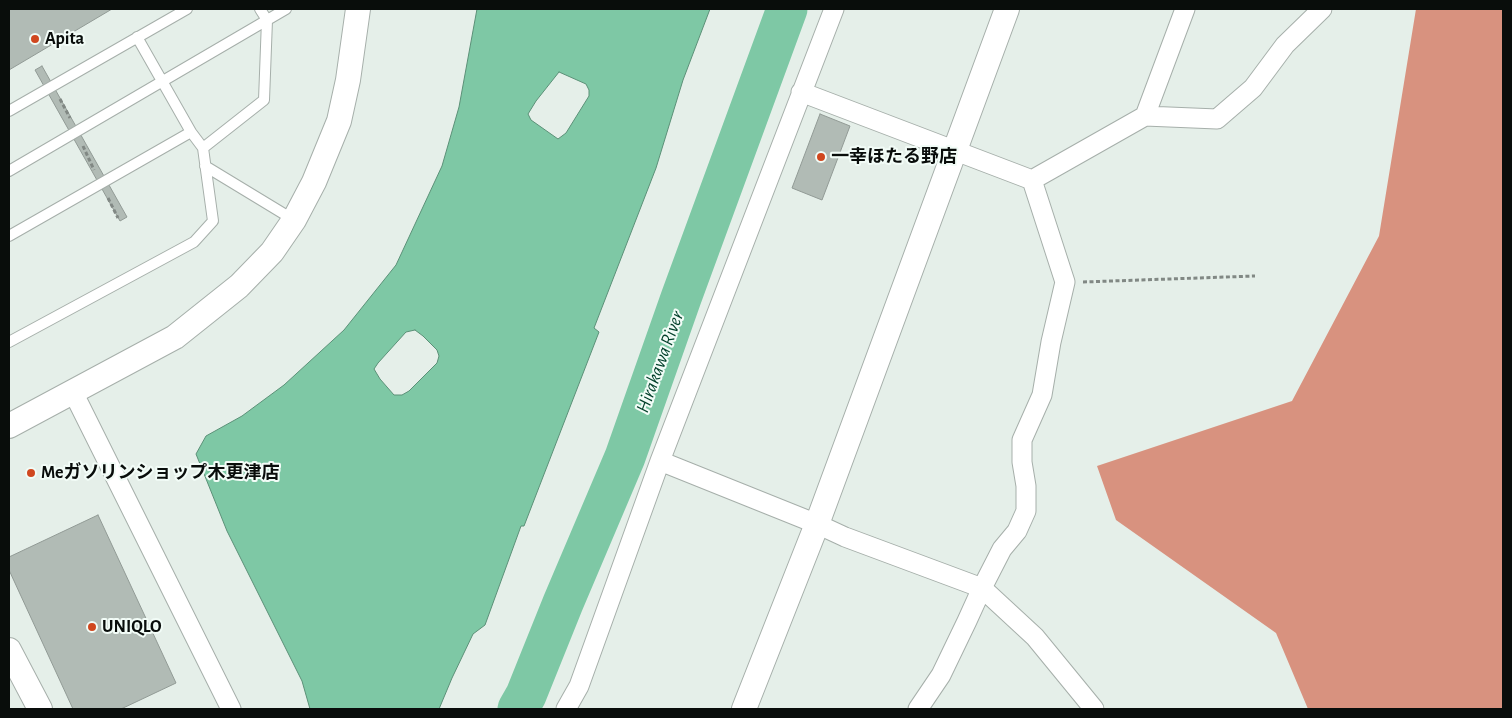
<!DOCTYPE html>
<html>
<head>
<meta charset="utf-8">
<style>
  body { margin:0 }
  #map { position:relative; width:1512px; height:718px; overflow:hidden; background:#e5efe9; font-family:"Alegreya Sans",sans-serif }
  canvas { display:block }
  .frame { position:absolute; inset:0; border:10px solid #090d0b; pointer-events:none }
</style>
</head>
<body>
<div id="map">
<canvas width="1512" height="718"></canvas>
<div class="frame"></div>
</div>
<script>
const context = document.querySelector('canvas').getContext('2d');
context.lineJoin = 'round';
function paint(path, color) {
  context.fillStyle = color;
  context.fill(path, 'evenodd');
}
function toPath(rows) {
  const path = new Path2D();
  for (const r of rows) {
    path.moveTo(r[0], r[1]);
    for (let i = 2; i < r.length; i += 2) path.lineTo(r[i], r[i + 1]);
  }
  return path;
}
function trace(path, color, width, dash) {
  context.strokeStyle = color;
  context.lineWidth = width;
  context.lineCap = dash ? 'butt' : 'round';
  context.setLineDash(dash || []);
  context.stroke(path);
}
function write(font, color, halo, rows, align = 'center') {
  context.font = font + ' "Alegreya Sans","Noto Sans JP",sans-serif';
  context.lineWidth = 4;
  context.setLineDash([]);
  context.textBaseline = 'middle';
  context.strokeStyle = halo;
  context.fillStyle = color;
  for (const [text, x, y, turn = 0] of rows) {
    context.save();
    context.translate(x, y);
    context.rotate((+turn || 0) * Math.PI / 180);
    context.textAlign = isNaN(turn) ? turn : align;
    if (halo) context.strokeText(text, 0, 0);
    context.fillText(text, 0, 0);
    context.restore();
  }
}
const forest = toPath([
  [1416,9,1503,9,1503,709,1308,709,1276,633,1116,520,1097,466,1292,401,1379,236]
]);
const water = toPath([
  [477,9,710,9,683,80,656,168,594,328,599,332,524,526,521,526,485,625,473,634,452,678,439,709,310,709,302,681,227,531,196,454,206,436,242,416,284,385,344,330,396,265,442,166,459,107,477,9],
  [559,72,586,84,589,90,589,96,566,133,558,139,531,120,528,114,536,101,559,72],
  [415,330,423,336,437,350,439,356,437,363,409,391,402,395,394,395,380,379,374,369,378,363,406,332,415,330]
]);
const river = toPath([
  [518,709,526,695,563,603,625,457,681,298,787,9]
]);
const building = toPath([
  [9,9,112,9,9,70,9,9],
  [42,66,127,217,120,221,35,70,42,66],
  [820,114,850,126,822,200,792,188,820,114],
  [98,515,176,683,121,709,73,709,9,570,9,557,98,515]
]);
const path = toPath([
  [60,99,70,118],
  [83,146,94,170],
  [108,198,118,218],
  [1083,282,1255,276]
]);
const service = toPath([
  [9,111,187,9],
  [203,148,264,100,267,20,260,9],
  [205,166,294,220],
  [9,171,286,9],
  [9,236,191,132],
  [9,342,194,242,213,221,203,148,191,132,137,37]
]);
const minor = toPath([
  [801,92,1032,180],
  [1145,116,1185,9],
  [1032,180,1145,116,1217,119,1253,88,1285,45,1322,9],
  [73,392,231,709],
  [660,461,817,524,845,537,982,588,1035,637,1094,709],
  [566,709,579,686,660,461,834,9],
  [918,709,941,675,967,621,982,588,1002,549,1017,531,1026,511,1026,486,1022,462,1022,440,1042,395,1051,342,1065,282,1032,180]
]);
const tertiary = toPath([
  [9,426,175,337,239,286,272,252,294,220,314,182,339,121,348,80,358,9],
  [9,650,40,709],
  [744,709,817,524,1007,9]
]);
const markers = [
  [35,39,5,"#d0471f"],
  [821,157,5,"#d0471f"],
  [31,473,5,"#d0471f"],
  [92,627,5,"#d0471f"]
];
const poiNames = [
  ["Apita",45,39],
  ["一幸ほたる野店",831,157],
  ["Meガソリンショップ木更津店",41,473],
  ["UNIQLO",102,627]
];
const waterNames = [
  ["Hirakawa River",660,362,-70]
];
paint(forest, '#d8927f');
paint(water, '#7ec8a5');
trace(water, '#5b9077', 1);
trace(river, '#7ec8a5', 41);
paint(building, '#b1bbb5');
trace(building, '#919a95', 1);
trace(service, '#a6afaa', 12);
trace(minor, '#a6afaa', 21);
trace(tertiary, '#a6afaa', 26);
trace(path, '#818884', 3, [4, 2.5]);
trace(service, '#fff', 10);
trace(minor, '#fff', 19);
trace(tertiary, '#fff', 24);
for (const [x, y, r, color] of markers) {
  const dot = new Path2D();
  dot.arc(x, y, r, 0, 2 * Math.PI);
  context.fillStyle = color;
  context.fill(dot);
  trace(dot, '#f2fcf7', 2);
}
write('bold 18px', '#090d0b', '#f2fcf7', poiNames, 'left');
write('italic 19px', '#003f29', '#f2fcf7', waterNames);
</script>
</body>
</html>
